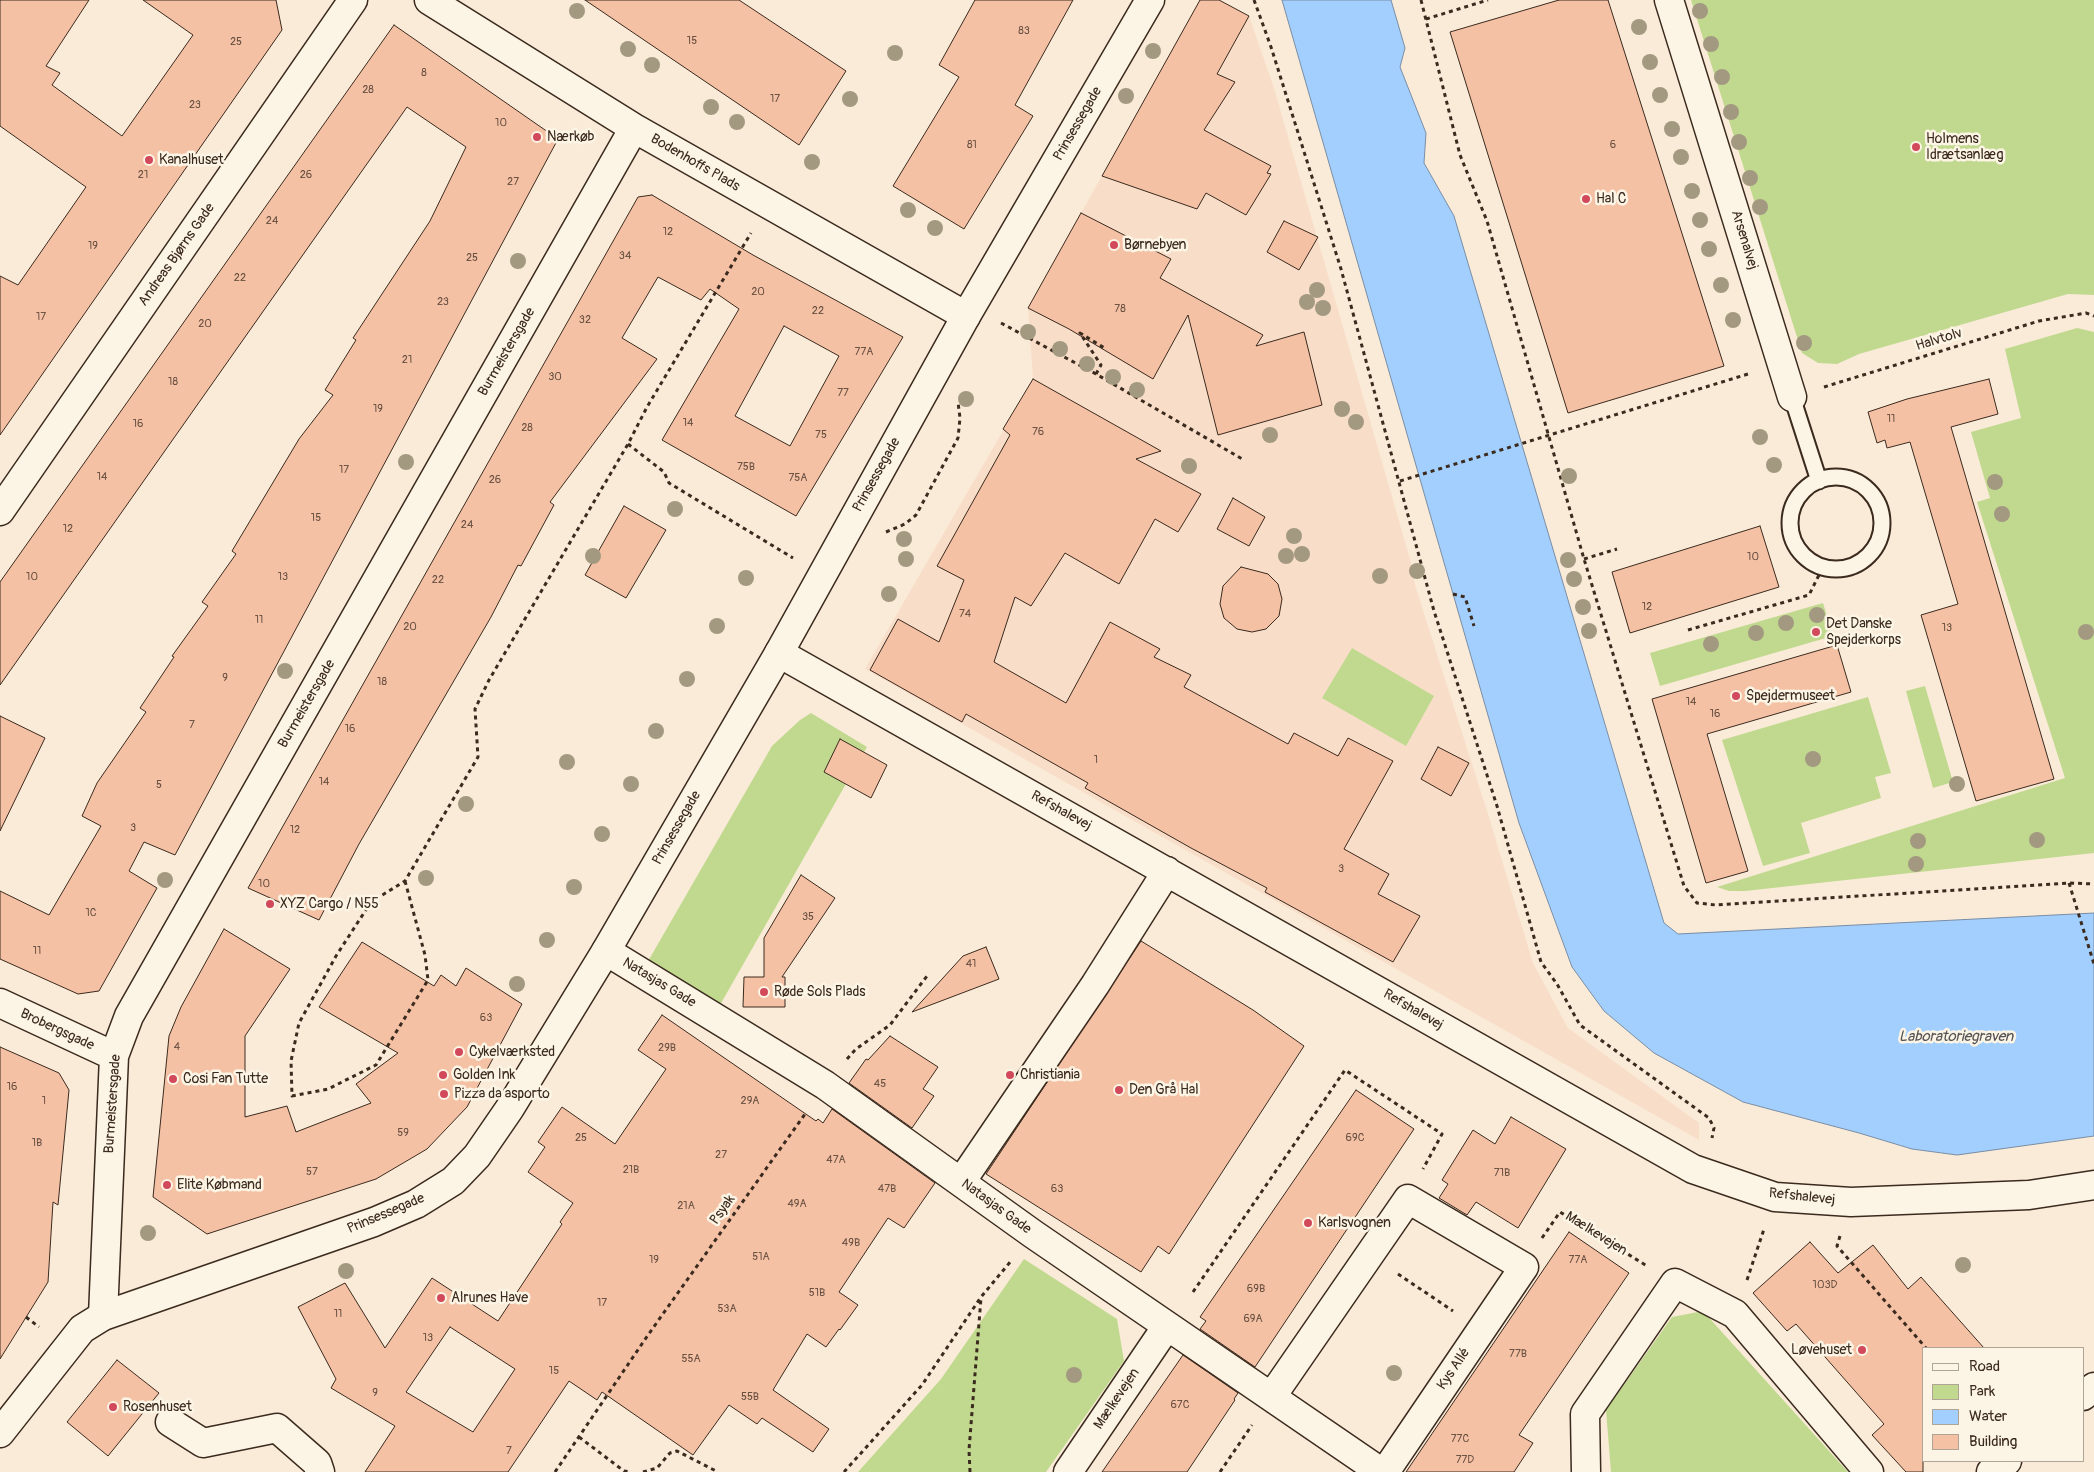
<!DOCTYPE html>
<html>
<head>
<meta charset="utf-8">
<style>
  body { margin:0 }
  #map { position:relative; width:2094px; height:1472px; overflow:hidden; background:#faebd8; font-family:Pangolin,sans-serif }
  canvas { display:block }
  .legend { position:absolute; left:1922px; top:1347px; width:162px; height:115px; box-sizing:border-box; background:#fcf5e5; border:1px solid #afa495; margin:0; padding:6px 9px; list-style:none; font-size:15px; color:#3b2a1e }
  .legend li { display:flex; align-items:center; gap:10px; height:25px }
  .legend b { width:25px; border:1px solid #afa495 }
</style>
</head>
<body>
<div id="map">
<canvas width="2094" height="1472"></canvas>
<ul class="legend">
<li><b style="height:6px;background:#fcf5e5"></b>Road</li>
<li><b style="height:14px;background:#c1d98f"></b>Park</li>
<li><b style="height:14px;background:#a3cffe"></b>Water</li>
<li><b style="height:14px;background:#f4c1a5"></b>Building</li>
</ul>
</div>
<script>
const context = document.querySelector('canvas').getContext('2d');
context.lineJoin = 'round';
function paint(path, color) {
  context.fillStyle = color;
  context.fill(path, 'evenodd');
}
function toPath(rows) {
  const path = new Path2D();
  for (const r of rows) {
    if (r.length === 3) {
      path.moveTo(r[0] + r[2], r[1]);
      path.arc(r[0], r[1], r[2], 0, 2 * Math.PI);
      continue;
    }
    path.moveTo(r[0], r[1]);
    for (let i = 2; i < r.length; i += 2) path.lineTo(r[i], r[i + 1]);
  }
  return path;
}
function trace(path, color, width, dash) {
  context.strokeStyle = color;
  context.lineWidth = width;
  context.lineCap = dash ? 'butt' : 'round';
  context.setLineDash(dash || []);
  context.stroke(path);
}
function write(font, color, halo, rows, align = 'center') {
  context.font = font + ' Pangolin,sans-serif';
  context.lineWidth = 5;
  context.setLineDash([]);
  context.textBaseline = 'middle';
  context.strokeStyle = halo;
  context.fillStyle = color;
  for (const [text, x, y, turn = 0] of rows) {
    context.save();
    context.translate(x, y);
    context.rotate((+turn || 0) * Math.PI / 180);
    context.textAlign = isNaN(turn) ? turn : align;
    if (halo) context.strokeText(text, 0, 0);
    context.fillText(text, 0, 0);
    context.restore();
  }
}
const built = toPath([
  [1200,0,1219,0,1249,16,1274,88,1410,559,1415,585,1488,814,1533,963,1568,1028,1699,1123,1699,1140,865,669,1033,379,1028,308]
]);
const green = toPath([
  [1691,0,2094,0,2094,295,2068,294,1859,354,1837,364,1818,363,1802,353],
  [2077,328,2094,332,2094,853,1745,891,1729,891,1717,887,2065,778,1977,502,1990,498,1971,432,2021,418,2005,349],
  [1823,603,1833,636,1660,686,1650,653],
  [1352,648,1434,696,1406,746,1322,698],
  [1925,686,1953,782,1933,788,1906,691],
  [1868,697,1891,773,1875,777,1881,798,1801,823,1810,853,1763,866,1722,740],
  [811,713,867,747,720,1005,647,963,772,746,800,720],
  [1024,1259,1117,1319,1124,1361,1046,1472,858,1472,941,1379],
  [1703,1311,1848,1472,1611,1472,1606,1410,1672,1317]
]);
const water = toPath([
  [1282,0,1391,0,1405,48,1400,67,1426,133,1424,163,1454,216,1664,923,1678,934,2094,913,2094,1136,1957,1155,1912,1149,1859,1133,1743,1102,1654,1053,1604,1011,1572,967,1519,823,1282,0]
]);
const building = toPath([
  [0,0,89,0,46,66,60,73,52,85,122,136,193,35,143,0,276,0,282,30,0,435,0,276,18,285,86,187,0,126,0,0],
  [585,0,739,0,846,71,799,145,585,0],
  [975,0,1073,0,1015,105,1033,116,964,229,893,186,959,77,939,65,975,0],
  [1200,0,1219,0,1249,16,1217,74,1235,82,1204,130,1271,166,1267,173,1271,174,1246,215,1206,193,1197,209,1102,176,1200,0],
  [1559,0,1608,0,1724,366,1568,413,1450,32,1559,0],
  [394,25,558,139,175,855,144,842,129,871,157,888,99,991,78,994,0,959,0,891,49,915,101,826,82,816,97,783,146,712,140,708,174,657,172,656,208,606,202,602,236,554,232,551,299,439,333,395,325,390,356,340,353,338,430,221,466,147,407,107,0,685,0,582,394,25],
  [652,195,753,255,903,337,796,516,662,440,739,309,710,289,701,300,658,277,622,338,657,359,550,502,554,505,521,566,518,565,491,617,359,844,319,920,248,888,638,197,652,195],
  [784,326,839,356,790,446,735,416,784,326],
  [1081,213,1171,259,1160,278,1263,335,1256,346,1304,332,1322,405,1218,435,1188,315,1153,379,1069,329,1028,308,1081,213],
  [1284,221,1318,237,1299,270,1267,252,1284,221],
  [1033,379,1161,451,1136,459,1201,494,1178,532,1155,519,1119,584,1065,553,1031,606,1015,597,994,662,1066,703,1110,622,1160,649,1154,657,1191,675,1184,687,1288,744,1294,733,1338,756,1348,738,1393,761,1344,849,1389,874,1378,894,1420,916,1393,962,1265,892,1267,888,1191,848,1085,788,1088,783,966,714,962,722,870,670,898,619,939,642,964,580,937,566,1010,435,1003,429,1033,379],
  [1989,379,1998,414,1951,427,2054,779,1976,801,1921,615,1958,604,1910,442,1887,448,1885,440,1877,443,1868,412,1907,399,1989,379],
  [1233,498,1265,517,1249,546,1217,529,1233,498],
  [624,506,666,530,626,598,585,575,624,506],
  [1760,526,1779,587,1630,633,1612,572,1760,526],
  [1241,567,1268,574,1278,584,1282,599,1279,616,1266,629,1252,632,1237,629,1224,618,1220,604,1223,586,1241,567],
  [1837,645,1851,692,1707,734,1748,871,1706,883,1652,699,1837,645],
  [0,716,45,738,0,831,0,716],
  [840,739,887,765,871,798,824,772,840,739],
  [1438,747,1469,763,1451,796,1421,779,1438,747],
  [801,875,835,898,782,977,785,977,785,1007,743,1007,744,977,764,977,764,938,801,875],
  [224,929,290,969,245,1036,245,1117,287,1106,296,1132,371,1103,356,1084,398,1053,319,1007,362,942,434,986,441,975,456,986,466,968,522,1004,467,1107,427,1149,376,1179,207,1234,153,1197,169,1036,181,1007,224,929],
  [1141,941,1253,1010,1304,1046,1169,1254,1158,1246,1141,1272,986,1174,1141,941],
  [986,947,999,979,912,1012,963,956,986,947],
  [662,1015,816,1121,818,1119,823,1123,832,1109,935,1183,904,1228,888,1218,839,1292,858,1305,840,1330,839,1329,826,1347,807,1334,773,1390,829,1429,813,1452,762,1418,757,1424,729,1405,693,1455,602,1392,597,1400,569,1381,508,1472,365,1472,395,1426,331,1388,336,1379,298,1307,345,1283,385,1348,432,1278,498,1321,562,1224,560,1222,573,1203,528,1172,545,1147,538,1142,562,1107,615,1144,666,1069,638,1050,662,1015],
  [450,1327,515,1369,473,1432,406,1392,450,1327],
  [890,1036,938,1067,923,1089,934,1096,912,1128,849,1083,866,1059,868,1060,890,1036],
  [0,1047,59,1073,69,1090,58,1205,53,1202,48,1282,0,1359,0,1047],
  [1356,1090,1414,1129,1255,1367,1200,1329,1206,1321,1200,1317,1356,1090],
  [1511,1117,1566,1149,1518,1228,1476,1202,1467,1215,1439,1198,1448,1184,1442,1180,1473,1130,1495,1144,1511,1117],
  [1569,1232,1629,1273,1519,1435,1533,1443,1514,1472,1406,1472,1569,1232],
  [1810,1242,1838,1273,1873,1245,1908,1289,1921,1277,1984,1348,1923,1348,1923,1472,1906,1472,1872,1435,1884,1424,1796,1324,1787,1331,1753,1293,1810,1242],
  [1183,1355,1238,1393,1234,1399,1235,1400,1187,1472,1102,1472,1183,1355],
  [117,1360,159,1393,108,1456,67,1422,117,1360]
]);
const path = toPath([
  [1254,0,1271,47,1341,269,1434,611,1497,806,1541,962,1557,984,1580,1025,1709,1118,1714,1128,1712,1138],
  [1421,0,1460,155,1487,221,1584,559,1684,886,1697,903,1716,905,2069,883,2094,884],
  [1426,19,1488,0],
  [1001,323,1096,374,1244,460],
  [1096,374,1101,365,1080,333,1106,349],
  [1824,387,2039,321,2086,313,2094,316],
  [628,444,664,472,669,483,793,558],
  [1400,481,1748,374],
  [886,532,905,524,916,515,958,438,960,418,958,402],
  [1584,559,1617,549],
  [1453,594,1465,597,1474,626],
  [1688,630,1809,595,1823,567],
  [405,881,425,955,428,980,376,1065,328,1089,292,1096,291,1061,299,1023,336,956,371,902,405,881,478,757,475,709,489,680,628,444,647,407,751,233],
  [2069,883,2094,964],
  [847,1059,856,1049,890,1025,927,976],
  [1840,1236,1837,1246,1926,1348],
  [1542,1238,1560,1212,1647,1266],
  [1398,1274,1453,1311],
  [1747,1280,1764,1229],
  [1193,1292,1345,1070,1442,1134,1423,1169],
  [26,1317,39,1327],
  [579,1437,624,1471,631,1472],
  [555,1472,648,1335,805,1114],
  [643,1472,657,1468,670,1453,677,1451,718,1472],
  [844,1472,922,1385,981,1297,1011,1261],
  [970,1472,969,1450,981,1298],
  [1220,1472,1252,1425]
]);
const lane = toPath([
  [1792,397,1819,481],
  [1836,523,46]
]);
const street = toPath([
  [429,0,634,128,966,316],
  [1669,0,1792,397],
  [0,511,353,0],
  [779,653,1693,1169,1775,1197,1851,1202,2029,1195,2094,1185],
  [606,951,825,1085,1033,1234,1381,1472],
  [0,1003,114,1056],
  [961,1182,1095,985,1167,871],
  [103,1316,114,1056,129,1016,634,128],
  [1272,1396,1408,1199,1524,1267,1385,1472],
  [2083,1396,2094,1387],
  [170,1422,203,1443,277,1428,317,1463,320,1472],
  [1068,1472,1167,1326],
  [1586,1472,1585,1414,1675,1283,1735,1314,1869,1472],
  [1991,1472,2007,1461]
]);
const secondary = toPath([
  [0,1433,82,1329,103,1316,374,1222,416,1204,453,1181,477,1156,510,1108,606,951,779,653,966,316,1150,0]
]);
const trees = [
  [577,11],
  [1700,11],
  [1639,27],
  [1711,44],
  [628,49],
  [1153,51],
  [895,53],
  [1650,62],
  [652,65],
  [1722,77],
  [1660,95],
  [1126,96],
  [850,99],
  [711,107],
  [1731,112],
  [737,122],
  [1672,129],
  [1739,142],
  [1681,157],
  [812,162],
  [1750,178],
  [1692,191],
  [1760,207],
  [908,210],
  [1700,220],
  [935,228],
  [1709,249],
  [518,261],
  [1721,285],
  [1317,290],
  [1307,302],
  [1323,308],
  [1733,320],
  [1028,332],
  [1804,343],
  [1060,349],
  [1087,364],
  [1113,377],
  [1137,390],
  [966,399],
  [1342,409],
  [1356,422],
  [1270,435],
  [1760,437],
  [406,462],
  [1774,465],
  [1189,466],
  [1569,476],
  [1995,482],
  [675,509],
  [2002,514],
  [1294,536],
  [904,539],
  [1302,554],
  [593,556],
  [1286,556],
  [906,559],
  [1568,560],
  [1417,571],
  [1380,576],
  [746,578],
  [1574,579],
  [889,594],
  [1583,607],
  [1817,615],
  [1786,623],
  [717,626],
  [1589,631],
  [2086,632],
  [1756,633],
  [1711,644],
  [285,671],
  [687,679],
  [656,731],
  [1813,759],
  [567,762],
  [631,784],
  [1957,784],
  [466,804],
  [602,834],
  [2037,840],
  [1918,841],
  [1916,864],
  [426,878],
  [165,880],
  [574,887],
  [547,940],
  [517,984],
  [148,1233],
  [1963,1265],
  [346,1271],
  [1394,1373],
  [1074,1375]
];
const markers = [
  [537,137,5,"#d1495b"],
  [1916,147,5,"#d1495b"],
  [149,160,5,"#d1495b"],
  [1586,199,5,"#d1495b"],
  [1114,245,5,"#d1495b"],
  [1816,632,5,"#d1495b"],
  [1736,696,5,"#d1495b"],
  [270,904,5,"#d1495b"],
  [764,992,5,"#d1495b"],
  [459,1052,5,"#d1495b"],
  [443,1075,5,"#d1495b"],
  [1010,1075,5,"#d1495b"],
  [173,1079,5,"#d1495b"],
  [1119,1090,5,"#d1495b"],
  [444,1094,5,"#d1495b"],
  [167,1185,5,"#d1495b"],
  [1308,1223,5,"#d1495b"],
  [441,1298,5,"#d1495b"],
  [1862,1350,5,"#d1495b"],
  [113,1407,5,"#d1495b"]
];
const numberNames = [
  ["83",1024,31],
  ["15",692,41],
  ["25",236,42],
  ["8",424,73],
  ["28",368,90],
  ["17",775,99],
  ["23",195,105],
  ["10",501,123],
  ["81",972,145],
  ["6",1613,145],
  ["21",143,175],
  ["26",306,175],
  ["27",513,182],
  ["24",272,221],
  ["12",668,232],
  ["19",93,246],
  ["34",625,256],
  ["25",472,258],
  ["22",240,278],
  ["20",758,292],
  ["23",443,302],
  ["78",1120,309],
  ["22",818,311],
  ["17",41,317],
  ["32",585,320],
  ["20",205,324],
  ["77A",864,352],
  ["21",407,360],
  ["30",555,377],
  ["18",173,382],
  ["77",843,393],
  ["19",378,409],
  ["11",1891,419],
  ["14",688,423],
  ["16",138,424],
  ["28",527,428],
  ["76",1038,432],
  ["75",821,435],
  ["75B",746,467],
  ["17",344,470],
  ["14",102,477],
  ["75A",798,478],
  ["26",495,480],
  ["15",316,518],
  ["24",467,525],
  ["12",68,529],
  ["10",1753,557],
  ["10",32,577],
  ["13",283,577],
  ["22",438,580],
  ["12",1647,607],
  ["74",965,614],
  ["11",259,620],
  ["20",410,627],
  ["13",1947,628],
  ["9",225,678],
  ["18",382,682],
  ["14",1691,702],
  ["16",1715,714],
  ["7",192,725],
  ["16",350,729],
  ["1",1096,760],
  ["14",324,782],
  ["5",159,785],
  ["3",133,828],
  ["12",295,830],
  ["3",1341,869],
  ["10",264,884],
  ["1C",91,913],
  ["35",808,917],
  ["11",37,951],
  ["41",971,964],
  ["63",486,1018],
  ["4",177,1047],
  ["29B",667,1048],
  ["45",880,1084],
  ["16",12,1087],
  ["1",44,1101],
  ["29A",750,1101],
  ["59",403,1133],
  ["25",581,1138],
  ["69C",1355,1138],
  ["1B",37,1143],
  ["27",721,1155],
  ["47A",836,1160],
  ["21B",631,1170],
  ["57",312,1172],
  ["71B",1502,1173],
  ["47B",887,1189],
  ["63",1057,1189],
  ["49A",797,1204],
  ["21A",686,1206],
  ["49B",851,1243],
  ["51A",761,1257],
  ["19",654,1260],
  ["77A",1578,1260],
  ["103D",1825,1285],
  ["69B",1256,1289],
  ["51B",817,1293],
  ["17",602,1303],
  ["53A",727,1309],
  ["11",338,1314],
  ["69A",1253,1319],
  ["13",428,1338],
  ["77B",1518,1354],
  ["55A",691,1359],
  ["15",554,1371],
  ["9",375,1393],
  ["55B",750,1397],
  ["67C",1180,1405],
  ["77C",1460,1439],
  ["7",509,1451],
  ["77D",1465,1460]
];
const streetNames = [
  ["Prinsessegade",1078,124,-60],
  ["Bodenhoffs Plads",695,163,30],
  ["Arsenalvej",1744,240,73],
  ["Andreas Bjørns Gade",177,255,-55],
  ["Halvtolv",1939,340,-17],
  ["Burmeistersgade",507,352,-60],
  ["Prinsessegade",877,475,-61],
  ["Burmeistersgade",307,704,-60],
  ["Refshalevej",1061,811,29],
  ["Prinsessegade",677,828,-60],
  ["Natasjas Gade",659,983,31],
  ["Refshalevej",1413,1010,30],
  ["Brobergsgade",57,1030,25],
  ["Burmeistersgade",113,1104,-86],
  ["Refshalevej",1802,1197,6],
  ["Natasjas Gade",996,1207,36],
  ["Psyak",723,1210,-55],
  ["Prinsessegade",386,1214,-23],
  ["Mælkevejen",1596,1234,32],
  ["Kys Allé",1454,1369,-56],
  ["Mælkevejen",1117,1399,-56]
];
const poiNames = [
  ["Nærkøb",547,137],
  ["Holmens",1926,139],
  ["Idrætsanlæg",1926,155],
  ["Kanalhuset",159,160],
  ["Hal C",1596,199],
  ["Børnebyen",1124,245],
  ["Det Danske",1826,624],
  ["Spejderkorps",1826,640],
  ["Spejdermuseet",1746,696],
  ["XYZ Cargo / N55",280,904],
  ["Røde Sols Plads",774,992],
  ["Cykelværksted",469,1052],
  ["Golden Ink",453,1075],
  ["Christiania",1020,1075],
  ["Cosi Fan Tutte",183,1079],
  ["Den Grå Hal",1129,1090],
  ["Pizza da asporto",454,1094],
  ["Elite Købmand",177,1185],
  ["Karlsvognen",1318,1223],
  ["Alrunes Have",451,1298],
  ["Løvehuset",1852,1350,"right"],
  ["Rosenhuset",123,1407]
];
const waterNames = [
  ["Laboratoriegraven",1956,1037]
];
paint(built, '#f8dec9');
paint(green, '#c1d98f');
paint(water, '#a3cffe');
trace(water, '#798da4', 1);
paint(building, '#f4c1a5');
trace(building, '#3b2a1e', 1);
trace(lane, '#3b2a1e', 19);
trace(street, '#3b2a1e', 31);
trace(secondary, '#3b2a1e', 31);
trace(path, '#3b2a1e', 3, [4, 4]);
trace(lane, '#fcf5e5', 15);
trace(street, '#fcf5e5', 28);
trace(secondary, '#fcf5e5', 28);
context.fillStyle = '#a39981';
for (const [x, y] of trees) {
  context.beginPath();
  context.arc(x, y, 8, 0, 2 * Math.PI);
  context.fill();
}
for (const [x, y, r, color] of markers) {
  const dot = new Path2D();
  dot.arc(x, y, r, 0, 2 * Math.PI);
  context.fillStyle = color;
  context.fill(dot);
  trace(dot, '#fcf5e5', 2);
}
write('11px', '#695040', null, numberNames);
write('14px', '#3b2a1e', '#fcf5e5', streetNames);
write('14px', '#3b2a1e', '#fcf5e5', poiNames, 'left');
write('italic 15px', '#555356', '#fcf5e5', waterNames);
</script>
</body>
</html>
